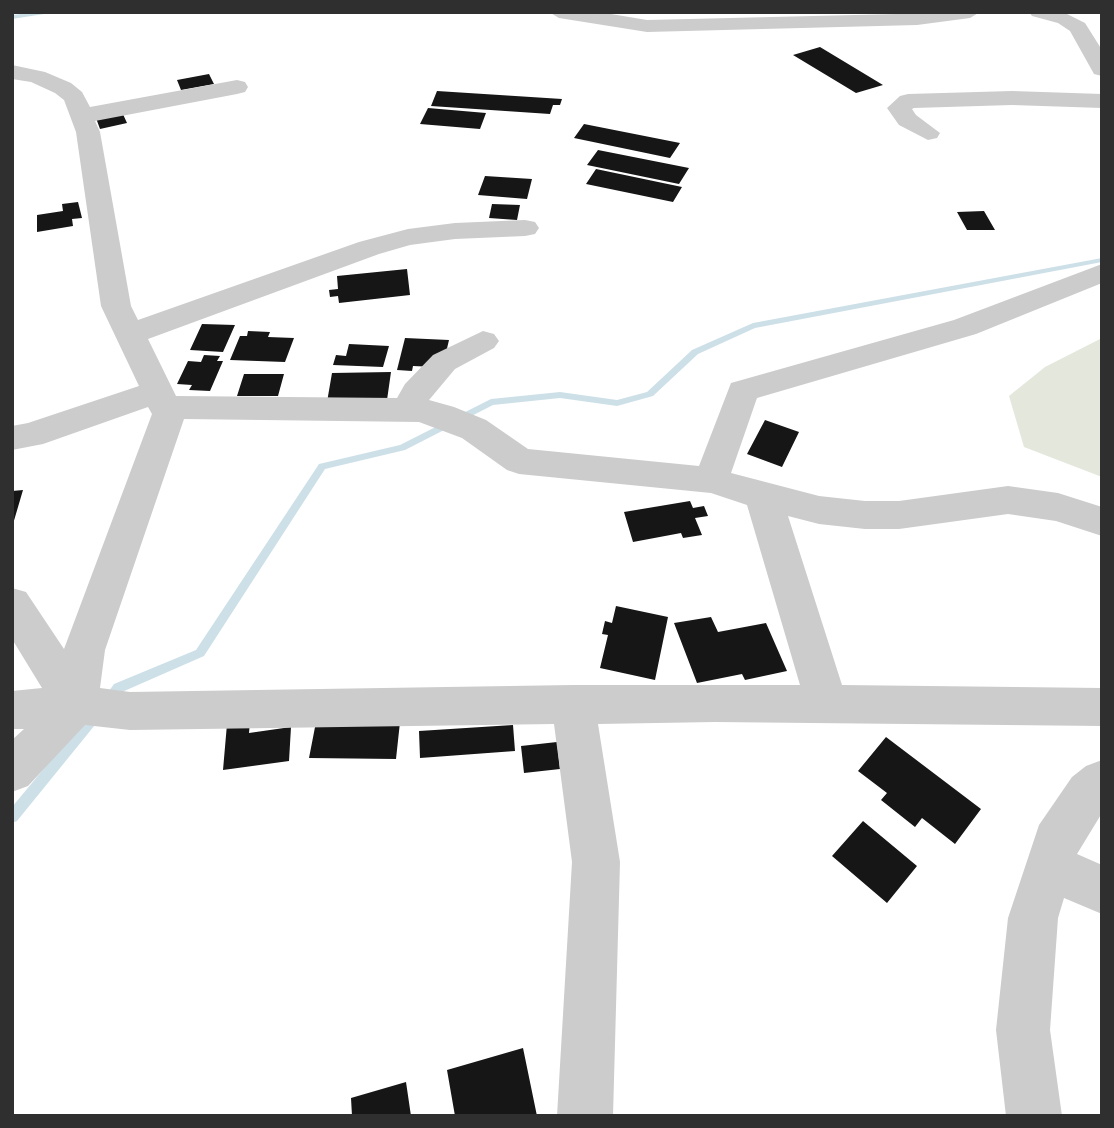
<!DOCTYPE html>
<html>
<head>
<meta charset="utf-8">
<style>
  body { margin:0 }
  #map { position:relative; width:1114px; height:1128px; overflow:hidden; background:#fff; font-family:Ubuntu,sans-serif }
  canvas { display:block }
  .frame { position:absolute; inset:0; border:14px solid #2f2f2f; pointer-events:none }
</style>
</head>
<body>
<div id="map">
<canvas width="1114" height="1128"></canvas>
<div class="frame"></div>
</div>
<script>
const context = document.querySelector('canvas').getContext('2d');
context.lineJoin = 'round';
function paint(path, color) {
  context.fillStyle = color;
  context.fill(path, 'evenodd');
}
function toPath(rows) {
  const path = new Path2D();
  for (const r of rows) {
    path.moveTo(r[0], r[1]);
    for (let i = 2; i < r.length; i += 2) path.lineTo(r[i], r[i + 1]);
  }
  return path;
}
const green = toPath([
  [1102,338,1102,477,1024,447,1009,396,1045,367]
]);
const stream = toPath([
  [38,12,57,12,12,19,12,15,38,12],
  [1102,258,1102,262,755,328,698,354,653,396,617,406,560,398,493,405,405,450,325,469,204,656,122,692,112,705,108,706,104,705,102,701,114,684,196,650,319,464,400,445,491,399,560,392,617,400,647,392,692,350,753,323,1102,258],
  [95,711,99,712,101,716,99,720,17,821,12,823,12,807,91,712,95,711]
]);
const building = toPath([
  [820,47,883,85,856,93,793,55],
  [209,74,214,84,181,90,177,80],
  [437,91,562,99,560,105,553,105,550,114,431,106],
  [428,108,486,113,480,129,420,124],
  [122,112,127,123,100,129,96,118],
  [584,124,680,143,670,158,574,138],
  [598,150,689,168,679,184,587,165],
  [596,169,682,187,673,202,586,184],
  [485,176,532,179,527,199,478,195],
  [78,202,82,218,72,219,73,226,37,232,37,215,63,211,62,204],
  [492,204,520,205,517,220,489,218],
  [984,211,995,230,967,230,957,212],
  [407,269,410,295,339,303,338,296,330,297,329,290,338,289,337,276],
  [202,324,235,325,223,352,190,350],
  [248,331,270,332,268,337,294,338,285,362,230,360,240,336,247,336],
  [405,338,449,340,445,357,435,367,413,366,412,371,397,370],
  [349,344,389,346,383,367,333,365,336,355,346,356],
  [204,355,220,356,217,361,223,361,210,391,189,390,192,385,177,384,188,361,201,362],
  [391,372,387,400,327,402,332,373],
  [244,374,284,374,278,396,237,396],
  [765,420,799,432,782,467,747,454],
  [23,490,13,524,12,524,12,491],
  [690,501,693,508,704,506,708,516,695,518,702,535,683,538,681,533,633,542,624,512],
  [616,606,668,617,655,680,600,668,608,635,602,634,605,621,612,623],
  [711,617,718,632,766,623,787,671,745,680,742,674,697,683,674,623],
  [250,721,249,733,291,727,289,761,223,770,227,724],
  [316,722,400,722,396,759,309,758],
  [513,725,515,751,420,758,419,731],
  [886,737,981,809,955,844,922,818,915,827,881,800,887,793,858,771],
  [557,742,560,769,524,773,521,746],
  [863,821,917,866,887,903,832,856],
  [523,1048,537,1116,455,1116,447,1070],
  [406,1082,411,1116,352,1116,351,1098]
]);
const minor = toPath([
  [549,12,599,12,647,20,980,12,970,18,917,25,647,32,559,18,549,12],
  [1029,12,1063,12,1085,23,1102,50,1102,76,1094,74,1070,31,1058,23,1032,16,1029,12],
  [12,65,45,72,71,83,82,92,90,107,237,80,245,82,248,87,245,92,237,94,95,121,100,132,131,306,138,320,359,242,408,229,455,223,525,220,535,222,539,228,535,234,525,236,455,239,410,245,379,254,148,339,176,396,397,398,405,384,433,355,483,331,494,334,499,341,494,348,455,369,429,400,454,407,486,420,528,449,699,466,731,383,954,320,1102,264,1102,283,976,334,757,398,731,473,819,496,865,501,899,501,1008,486,1058,493,1102,507,1102,536,1056,521,1008,514,899,529,865,529,819,524,788,516,842,685,1102,688,1102,726,715,722,598,724,620,862,613,1116,557,1116,572,862,554,724,130,730,85,725,28,786,12,792,12,740,24,729,12,729,12,691,42,688,12,639,12,588,26,592,64,649,152,414,148,407,43,444,12,450,12,426,28,423,139,386,101,306,76,132,64,100,55,93,31,82,12,79,12,65],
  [184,419,419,422,462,438,507,470,519,474,711,493,747,505,800,685,573,685,130,692,100,688,105,650,184,419],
  [1012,91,1102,94,1102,108,1012,105,914,108,912,109,916,115,940,133,937,138,928,140,899,125,887,108,900,96,908,94,1012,91],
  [1102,760,1102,813,1077,854,1102,865,1102,914,1064,898,1058,918,1050,1030,1062,1116,1006,1116,996,1030,1008,918,1039,825,1072,777,1086,766,1102,760]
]);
paint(green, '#e3e7dc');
paint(stream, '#cde0e8');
paint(building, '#161616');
paint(minor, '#ccc');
</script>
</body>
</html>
